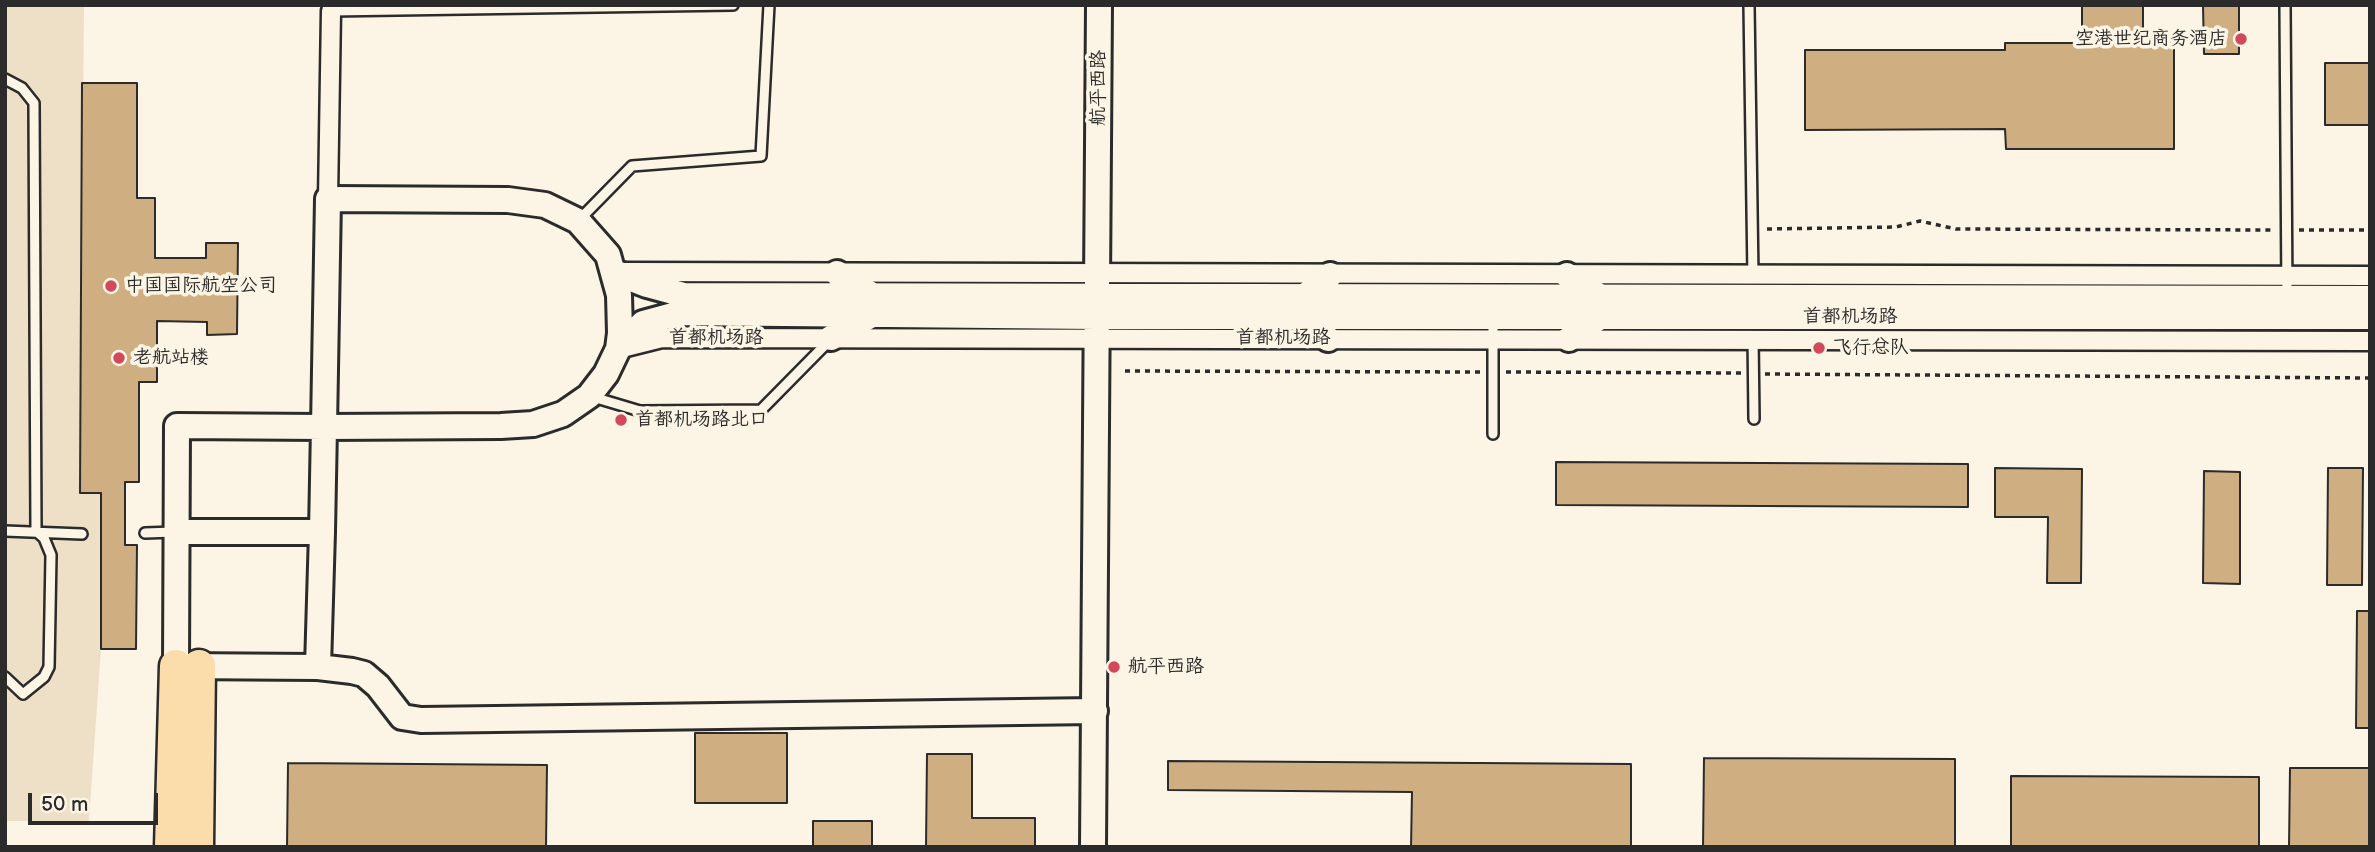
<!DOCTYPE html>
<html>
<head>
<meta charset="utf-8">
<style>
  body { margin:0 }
  #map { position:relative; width:2375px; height:852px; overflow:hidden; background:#fcf5e5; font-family:"Balsamiq Sans",sans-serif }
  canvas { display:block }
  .frame { position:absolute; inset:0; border:7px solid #2b2b2b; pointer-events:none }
  .scale { position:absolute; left:28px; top:793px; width:130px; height:32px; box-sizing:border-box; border:4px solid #2b2b2b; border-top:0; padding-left:9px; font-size:21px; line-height:24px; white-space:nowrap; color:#2b2b2b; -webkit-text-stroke:5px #fcf5e5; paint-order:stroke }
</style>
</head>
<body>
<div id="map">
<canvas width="2375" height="852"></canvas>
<div class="frame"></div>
<div class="scale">50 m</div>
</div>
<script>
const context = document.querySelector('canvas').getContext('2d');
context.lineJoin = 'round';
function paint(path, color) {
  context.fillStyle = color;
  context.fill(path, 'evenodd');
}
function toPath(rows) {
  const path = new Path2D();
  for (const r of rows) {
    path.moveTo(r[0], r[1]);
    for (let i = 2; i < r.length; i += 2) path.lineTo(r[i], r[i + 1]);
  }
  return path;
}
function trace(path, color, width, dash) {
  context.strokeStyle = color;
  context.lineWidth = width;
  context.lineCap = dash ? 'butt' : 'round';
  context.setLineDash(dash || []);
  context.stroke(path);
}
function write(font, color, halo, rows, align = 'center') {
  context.font = font + ' "Balsamiq Sans","LXGW WenKai TC",sans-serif';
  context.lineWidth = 7;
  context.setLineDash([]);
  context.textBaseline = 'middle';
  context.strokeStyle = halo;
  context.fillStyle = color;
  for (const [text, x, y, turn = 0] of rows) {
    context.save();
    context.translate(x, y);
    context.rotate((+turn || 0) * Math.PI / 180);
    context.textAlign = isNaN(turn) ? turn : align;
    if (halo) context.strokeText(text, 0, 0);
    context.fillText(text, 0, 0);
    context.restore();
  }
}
const built = toPath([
  [5,5,84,5,80,492,101,493,101,649,89,821,5,821]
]);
const building = toPath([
  [2082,5,2143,5,2143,43,2174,43,2174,149,2006,149,2005,129,1805,130,1805,50,2005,50,2005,43,2082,43,2082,5],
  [2203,5,2239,5,2239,54,2204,54,2203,5],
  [2325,63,2370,63,2370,125,2325,125,2325,63],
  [82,83,137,83,137,198,155,198,155,258,206,258,206,243,238,243,237,334,207,335,207,322,157,321,157,382,139,382,139,482,125,482,125,545,137,545,136,649,101,649,101,493,80,493,82,83],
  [1556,462,1968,464,1968,507,1556,505,1556,462],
  [1995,468,2082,469,2081,583,2047,583,2048,517,1995,517,1995,468],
  [2328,468,2363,468,2362,585,2327,585,2328,468],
  [2204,471,2240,472,2240,584,2203,583,2204,471],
  [2357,611,2370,611,2370,728,2356,728,2357,611],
  [695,733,787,733,787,803,695,803,695,733],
  [927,754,972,754,972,818,1035,818,1035,847,926,847,927,754],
  [1704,758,1955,759,1955,847,1703,847,1704,758],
  [1168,761,1631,764,1631,847,1411,847,1412,792,1168,790,1168,761],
  [288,763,547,765,546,847,287,847,288,763],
  [2290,768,2370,768,2370,847,2289,847,2290,768],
  [2011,776,2259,777,2259,847,2011,847,2011,776],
  [813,821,872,821,872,847,813,847,813,821]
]);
const path = toPath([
  [1767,229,1896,227,1920,221,1956,229,2274,230],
  [2299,230,2370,230],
  [1125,371,1480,372],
  [1506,372,1743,373],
  [1765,374,2370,378]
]);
const lane = toPath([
  [1749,5,1753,277],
  [2285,5,2287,297],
  [331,11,733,5],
  [5,79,22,88,34,103,36,531,44,538,51,555,49,667,44,677,23,694,5,677],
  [580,219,632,166,761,156,769,5],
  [1753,336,1754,419],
  [593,397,640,411,761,410,830,340],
  [1493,434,1493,317],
  [5,531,82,534],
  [145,533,174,532]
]);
const street = toPath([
  [328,199,331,11],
  [625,272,2370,276],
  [618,349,662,338,2370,341]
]);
const secondary = toPath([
  [614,272,647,285,684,295,2370,298],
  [837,273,872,295],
  [1567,275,1601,297],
  [1304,297,1330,275],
  [1303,317,1328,339],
  [831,338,870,316],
  [1569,339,1600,317],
  [618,349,643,323,680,313,1097,317,2370,317],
  [176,532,322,532],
  [318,667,322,532,324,427,328,199,508,200,545,205,578,221,608,255,619,295,620,333,618,349,606,374,589,396,563,414,533,424,501,426,324,427,177,426,176,666,318,667,352,671,364,674,378,686,402,717,421,720,1095,711],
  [1093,847,1099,5]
]);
const highway = toPath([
  [171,847,176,666],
  [197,847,199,666]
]);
const markers = [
  [2241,39,7,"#d1495b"],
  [111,286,7,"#d1495b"],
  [1819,348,7,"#d1495b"],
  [119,358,7,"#d1495b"],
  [621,420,7,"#d1495b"],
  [1114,667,7,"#d1495b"]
];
const poiNames = [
  ["空港世纪商务酒店",2227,39,"right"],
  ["中国国际航空公司",125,286],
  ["飞行总队",1833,348],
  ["老航站楼",133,358],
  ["首都机场路北口",635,420],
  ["航平西路",1128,667]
];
const streetNames = [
  ["航平西路",1099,88,-90],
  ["首都机场路",1850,317],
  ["首都机场路",716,338],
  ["首都机场路",1283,338]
];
paint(built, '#eee0c7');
paint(building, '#cfae82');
trace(building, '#2b2b2b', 2);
trace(lane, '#2b2b2b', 14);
trace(street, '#2b2b2b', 23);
trace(secondary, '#2b2b2b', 30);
trace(highway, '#2b2b2b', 37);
trace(path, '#2b2b2b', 3.5, [5, 5]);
trace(lane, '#fcf5e5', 9);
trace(street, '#fcf5e5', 18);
trace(secondary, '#fcf5e5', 24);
trace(highway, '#faddab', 32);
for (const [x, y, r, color] of markers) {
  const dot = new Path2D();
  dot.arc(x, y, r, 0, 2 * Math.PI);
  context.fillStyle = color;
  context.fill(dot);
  trace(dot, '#fcf5e5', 2.5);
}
write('19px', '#2b2b2b', '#fcf5e5', poiNames, 'left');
write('19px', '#2b2b2b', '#fcf5e5', streetNames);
</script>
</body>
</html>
